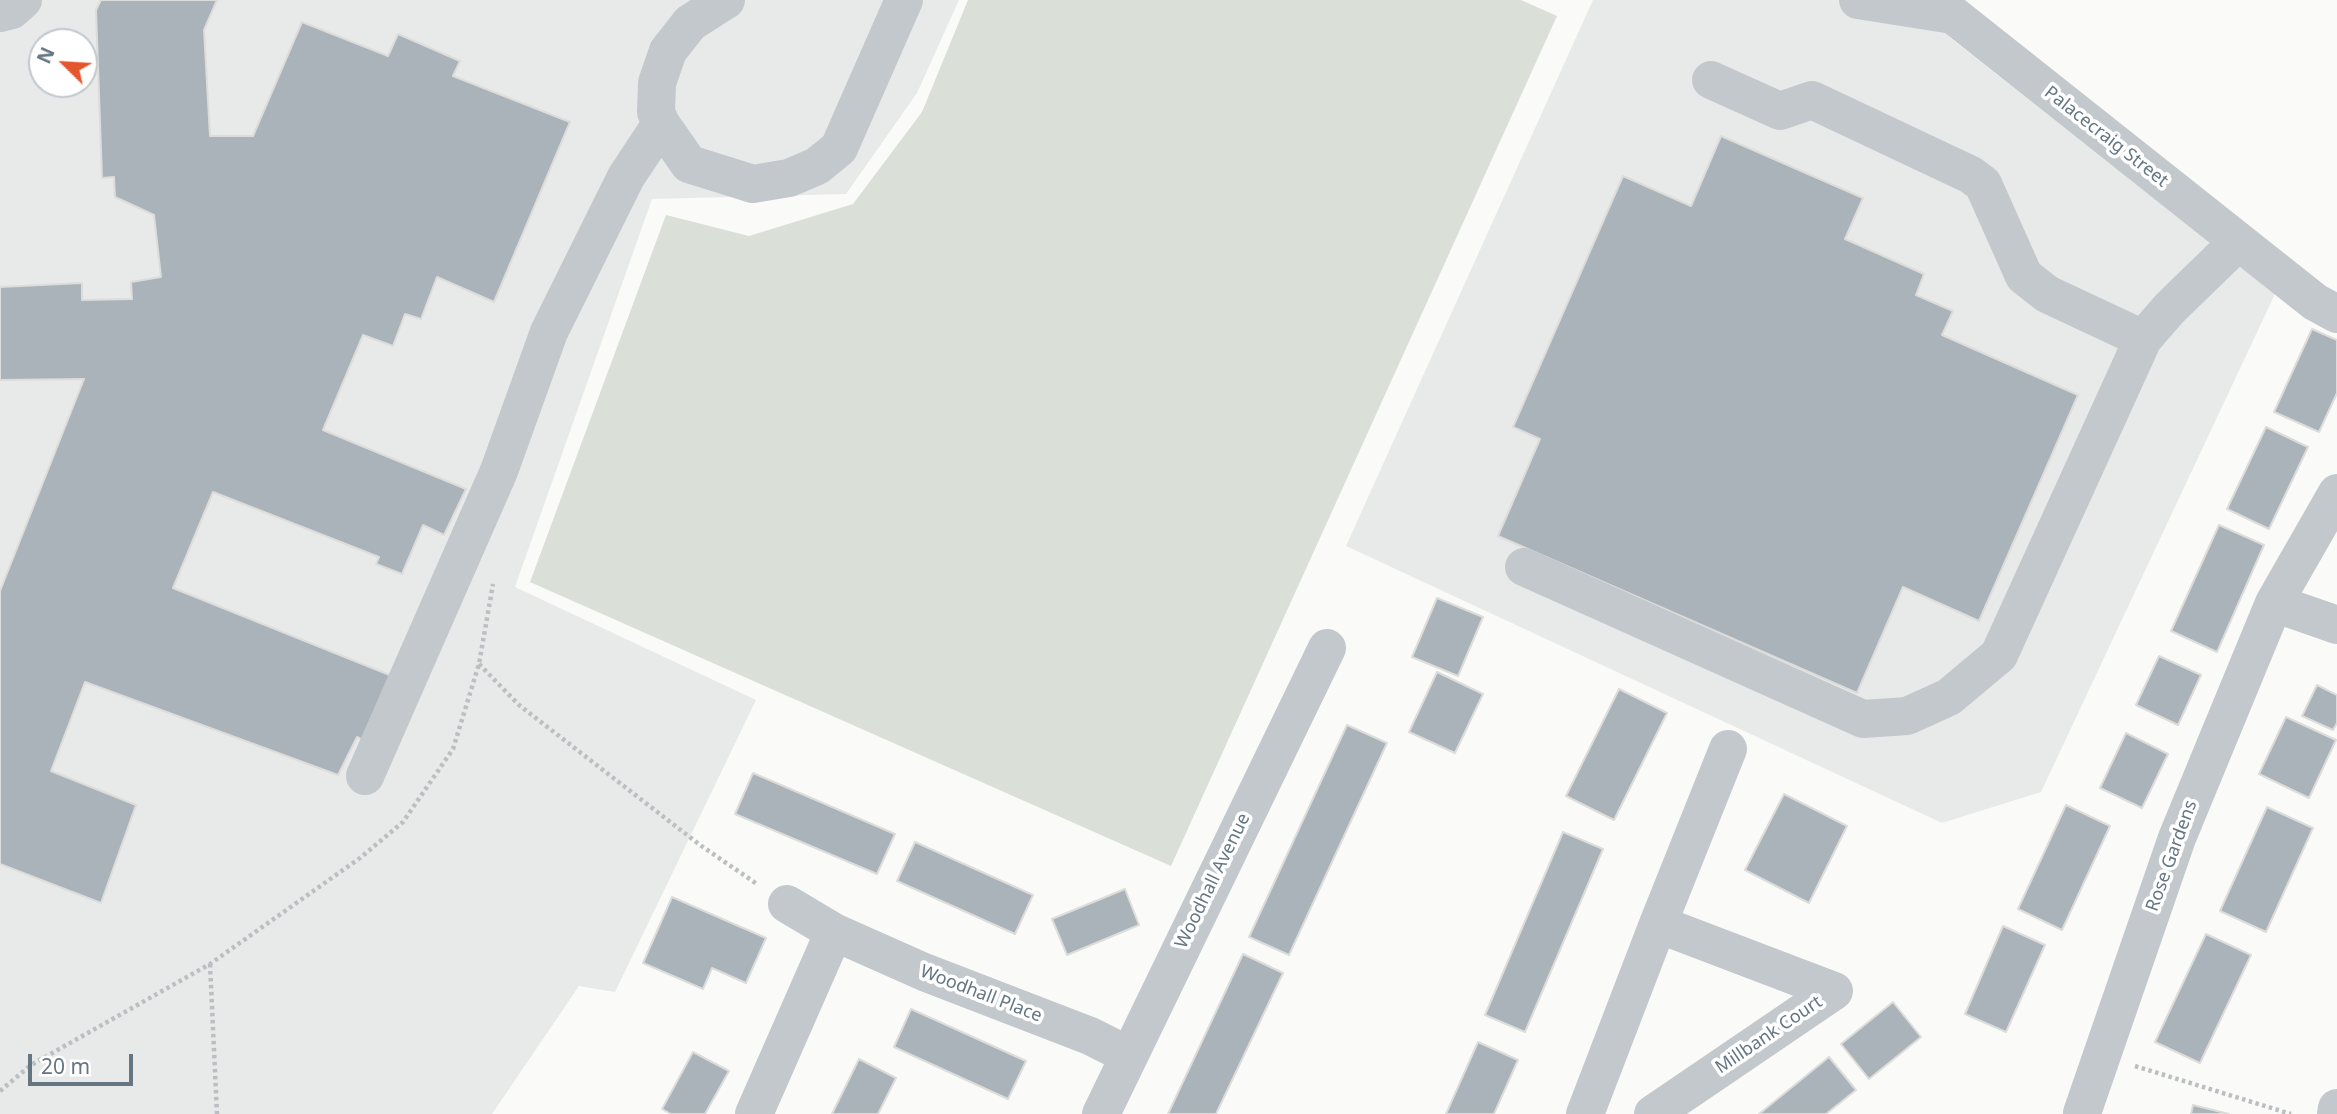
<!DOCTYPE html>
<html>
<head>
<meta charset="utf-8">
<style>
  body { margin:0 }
  #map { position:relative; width:2337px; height:1114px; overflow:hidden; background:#fafaf8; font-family:"Noto Sans",sans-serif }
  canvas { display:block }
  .north { position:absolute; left:28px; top:28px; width:70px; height:70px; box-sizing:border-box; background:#fff; border:2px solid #c1c8cd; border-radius:50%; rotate:294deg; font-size:19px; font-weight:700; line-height:28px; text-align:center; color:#657683 }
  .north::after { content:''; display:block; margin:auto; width:24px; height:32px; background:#e4572e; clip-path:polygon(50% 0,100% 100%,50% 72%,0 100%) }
  .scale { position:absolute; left:28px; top:1054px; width:105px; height:32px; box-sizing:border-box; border:4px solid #657683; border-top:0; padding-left:9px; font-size:21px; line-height:24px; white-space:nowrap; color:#657683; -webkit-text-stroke:5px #fff; paint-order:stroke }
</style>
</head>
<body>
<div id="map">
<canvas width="2337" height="1114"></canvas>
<div class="north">N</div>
<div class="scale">20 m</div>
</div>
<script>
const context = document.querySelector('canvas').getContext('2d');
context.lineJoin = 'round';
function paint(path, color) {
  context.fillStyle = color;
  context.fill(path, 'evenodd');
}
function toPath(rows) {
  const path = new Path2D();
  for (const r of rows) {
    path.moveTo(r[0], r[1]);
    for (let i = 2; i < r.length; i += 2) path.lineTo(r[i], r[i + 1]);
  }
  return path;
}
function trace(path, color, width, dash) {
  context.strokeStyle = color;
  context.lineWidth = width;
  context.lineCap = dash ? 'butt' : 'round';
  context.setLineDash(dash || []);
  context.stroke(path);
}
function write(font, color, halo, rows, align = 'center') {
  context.font = font + ' "Noto Sans",sans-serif';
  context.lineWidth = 7;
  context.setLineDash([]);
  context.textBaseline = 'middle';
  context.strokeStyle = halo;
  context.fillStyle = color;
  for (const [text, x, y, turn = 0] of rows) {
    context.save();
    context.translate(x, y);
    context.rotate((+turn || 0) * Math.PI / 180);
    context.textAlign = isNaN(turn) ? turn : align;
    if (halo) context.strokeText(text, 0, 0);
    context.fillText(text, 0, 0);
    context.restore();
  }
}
const built = toPath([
  [0,0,959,0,917,93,846,194,652,199,515,587,756,700,615,992,579,986,492,1114,0,1114],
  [42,42,84,42,84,84,42,84],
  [1593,0,1942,0,1948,36,2275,294,2041,792,1942,823,1346,546]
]);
const green = toPath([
  [968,0,1521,0,1557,16,1171,866,530,582,666,215,749,236,853,204,922,112]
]);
const building = toPath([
  [101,0,217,0,204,30,210,136,253,136,302,22,388,56,398,34,460,61,453,76,570,122,494,302,437,277,421,319,405,314,393,346,363,335,323,430,466,489,444,535,423,525,402,574,376,564,379,557,213,492,173,588,397,678,369,743,357,737,338,775,85,682,51,771,136,805,101,903,0,864,0,591,84,379,0,380,0,287,82,283,82,300,132,299,131,282,161,277,154,215,115,197,114,177,102,178,96,10,101,0],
  [1721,136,1863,198,1845,239,1924,274,1916,295,1953,311,1942,335,2078,395,1979,621,1903,587,1857,693,1498,536,1540,439,1513,427,1623,176,1691,206,1721,136],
  [2312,329,2337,340,2337,393,2319,432,2274,412,2312,329],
  [2266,427,2308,447,2269,529,2227,509,2266,427],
  [2219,525,2264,545,2217,652,2171,631,2219,525],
  [1437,598,1483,617,1458,676,1412,657,1437,598],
  [2159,656,2201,675,2178,725,2136,705,2159,656],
  [1437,672,1483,694,1455,753,1409,732,1437,672],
  [2317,685,2337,695,2337,723,2333,730,2302,716,2317,685],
  [1619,689,1667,713,1614,820,1566,796,1619,689],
  [2286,717,2336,740,2309,798,2259,774,2286,717],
  [1347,725,1387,743,1289,955,1249,937,1347,725],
  [2126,733,2168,754,2142,808,2100,788,2126,733],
  [753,773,895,834,877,874,735,814,753,773],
  [1784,794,1847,826,1809,903,1745,870,1784,794],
  [2066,805,2110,826,2062,930,2018,909,2066,805],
  [2267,807,2313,828,2266,932,2220,911,2267,807],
  [1563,832,1603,849,1525,1032,1485,1015,1563,832],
  [915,842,1033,895,1015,934,897,881,915,842],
  [1125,889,1139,925,1067,955,1052,919,1125,889],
  [672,897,766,938,746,983,712,968,703,989,643,963,672,897],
  [2003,926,2045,945,2006,1032,1965,1014,2003,926],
  [2206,934,2251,955,2200,1063,2155,1042,2206,934],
  [1243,954,1283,973,1216,1114,1168,1114,1243,954],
  [1893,1002,1921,1037,1869,1079,1841,1044,1893,1002],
  [911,1009,1026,1061,1008,1099,894,1047,911,1009],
  [1478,1042,1518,1060,1494,1114,1446,1114,1478,1042],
  [693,1052,729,1071,705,1114,671,1114,662,1109,693,1052],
  [1829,1057,1856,1090,1826,1114,1759,1114,1829,1057],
  [859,1059,896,1078,878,1114,832,1114,859,1059],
  [2193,1105,2229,1114,2191,1114,2193,1105]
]);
const path = toPath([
  [479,664,519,705,700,845,757,884],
  [210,964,217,1114],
  [2135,1066,2291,1114],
  [0,1091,31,1065,210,964,360,858,403,822,453,749,479,664,493,584]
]);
const minor = toPath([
  [726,0,690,23,668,51,657,83,656,112,661,124,689,164,753,184,789,178,817,166,839,148,904,0],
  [1858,0,1953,15,2315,302,2337,314],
  [0,13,12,10,23,0],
  [1711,80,1780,111,1812,100,1971,175,1983,184,2024,276,2047,294,2143,339,2170,308,2238,242],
  [1524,567,1863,719,1907,716,1949,697,1999,655,2143,339],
  [2274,603,2337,493],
  [365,776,499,471,549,332,626,177,661,124],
  [787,904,834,932],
  [2082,1113,2177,838,2274,603,2337,625],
  [754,1114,834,932,924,972,1090,1036,1128,1055],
  [1101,1114,1327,648],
  [1585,1114,1658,924],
  [1653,1114,1834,991,1658,924,1728,749],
  [2336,1114,2337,1108]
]);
const streetNames = [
  ["Palacecraig Street",2106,137,38],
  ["Rose Gardens",2172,856,-70],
  ["Woodhall Avenue",1213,881,-64],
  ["Woodhall Place",981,994,21],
  ["Millbank Court",1769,1035,-34]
];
paint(built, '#e8e9e9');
paint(green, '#dadfd7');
paint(building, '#aab3b9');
trace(building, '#dcdcda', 2);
trace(path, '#bbbfc2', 4.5, [3.5, 3.5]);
trace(minor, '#c3c8cc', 38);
write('18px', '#657683', '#fff', streetNames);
</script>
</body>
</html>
